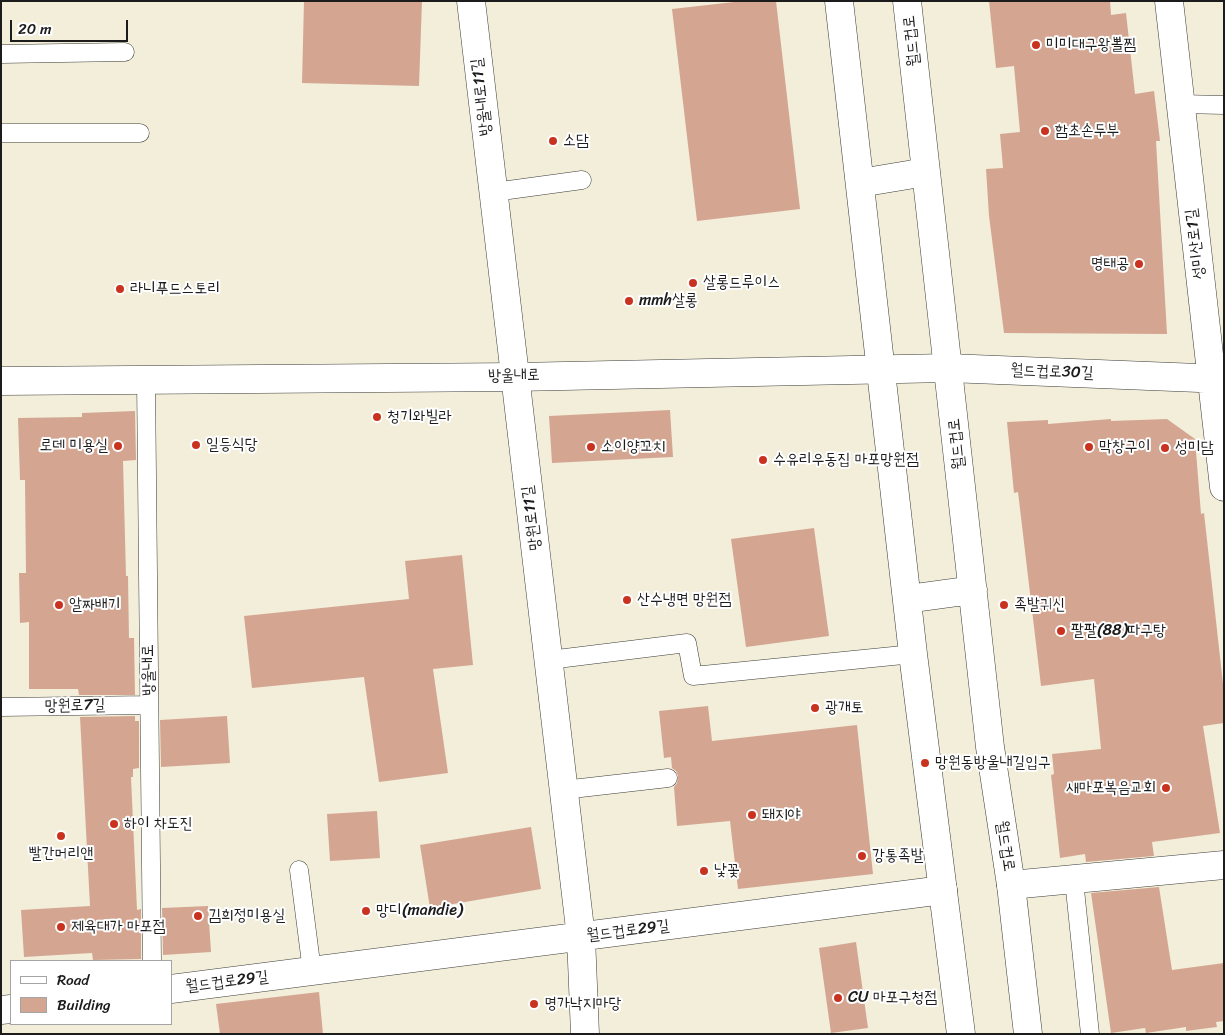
<!DOCTYPE html>
<html>
<head>
<meta charset="utf-8">
<style>
  body { margin:0 }
  #map { position:relative; width:1225px; height:1035px; overflow:hidden; background:#f2eed9; font-family:Sriracha,sans-serif }
  canvas { display:block }
  .frame { position:absolute; inset:0; border:2px solid #1c1c1c; pointer-events:none }
  .legend { position:absolute; left:10px; top:960px; width:162px; height:65px; box-sizing:border-box; background:#fff; border:1px solid #a4a4a4; margin:0; padding:6px 9px; list-style:none; font-size:15px; color:#1c1c1c }
  .legend li { display:flex; align-items:center; gap:10px; height:25px }
  .legend b { width:25px; border:1px solid #a4a4a4 }
  .scale { position:absolute; left:10px; top:20px; width:118px; height:22px; box-sizing:border-box; border:2px solid #1c1c1c; border-top:0; padding-left:6px; font-size:15px; line-height:18px; white-space:nowrap; color:#1c1c1c; -webkit-text-stroke:4px #fff; paint-order:stroke }
</style>
</head>
<body>
<div id="map">
<canvas width="1225" height="1035"></canvas>
<div class="frame"></div>
<ul class="legend">
<li><b style="height:6px;background:#fff"></b>Road</li>
<li><b style="height:14px;background:#d4a692"></b>Building</li>
</ul>
<div class="scale">20 m</div>
</div>
<script>
const context = document.querySelector('canvas').getContext('2d');
context.lineJoin = 'round';
function paint(path, color) {
  context.fillStyle = color;
  context.fill(path, 'evenodd');
}
function toPath(rows) {
  const path = new Path2D();
  for (const r of rows) {
    path.moveTo(r[0], r[1]);
    for (let i = 2; i < r.length; i += 2) path.lineTo(r[i], r[i + 1]);
  }
  return path;
}
function trace(path, color, width, dash) {
  context.strokeStyle = color;
  context.lineWidth = width;
  context.lineCap = dash ? 'butt' : 'round';
  context.setLineDash(dash || []);
  context.stroke(path);
}
function write(font, color, halo, rows, align = 'center') {
  context.font = font + ' Sriracha,"Poor Story",sans-serif';
  context.lineWidth = 4;
  context.setLineDash([]);
  context.textBaseline = 'middle';
  context.strokeStyle = halo;
  context.fillStyle = color;
  for (const [text, x, y, turn = 0] of rows) {
    context.save();
    context.translate(x, y);
    context.rotate((+turn || 0) * Math.PI / 180);
    context.textAlign = isNaN(turn) ? turn : align;
    if (halo) context.strokeText(text, 0, 0);
    context.fillText(text, 0, 0);
    context.restore();
  }
}
const building = toPath([
  [304,1,422,1,419,86,302,83],
  [743,1,776,1,800,209,697,221,672,9],
  [989,1,1110,1,1111,15,1126,13,1135,94,1154,91,1160,141,1156,141,1167,334,1004,333,989,216,986,169,1003,168,1000,134,1020,132,1014,66,996,68],
  [670,410,673,457,552,463,549,416],
  [135,411,136,460,123,461,126,576,128,576,129,638,134,638,135,695,79,695,78,689,29,689,29,622,20,623,19,573,26,573,25,480,20,480,18,418,82,417,82,413],
  [1111,419,1111,421,1167,419,1195,439,1201,514,1204,513,1224,693,1224,723,1203,726,1220,833,1152,842,1154,856,1086,862,1085,854,1060,858,1051,775,1054,774,1052,754,1101,749,1094,679,1041,686,1018,492,1014,493,1007,422,1048,420,1048,424],
  [814,528,829,636,746,647,731,539],
  [462,555,473,665,433,669,448,773,379,782,364,677,252,688,244,616,409,599,405,561],
  [708,706,712,741,857,725,873,874,738,889,730,821,677,826,674,787,677,783,678,776,676,771,672,768,671,757,664,758,659,711],
  [135,716,135,721,139,721,139,768,133,769,133,777,131,777,137,910,141,909,141,959,93,960,92,953,24,957,21,910,90,906,80,717],
  [227,716,230,763,161,767,160,720],
  [377,811,380,858,330,861,327,814],
  [531,827,541,889,430,908,420,845],
  [1159,887,1172,970,1224,963,1224,1021,1216,1022,1217,1027,1186,1031,1186,1027,1146,1033,1145,1028,1111,1033,1091,893],
  [208,906,211,952,163,955,162,908],
  [856,942,868,1028,831,1033,819,948],
  [319,992,323,1034,220,1034,216,1004]
]);
const service = toPath([
  [1,54,125,52],
  [1180,104,1224,105],
  [1,133,140,133],
  [494,192,582,180],
  [146,380,152,961],
  [549,660,687,643,693,676,913,654],
  [1,707,149,705],
  [563,790,668,778],
  [299,870,312,971],
  [1074,880,1090,1034]
]);
const minor = toPath([
  [471,1,581,937,585,1034],
  [1169,1,1224,487],
  [948,368,1224,379],
  [1011,885,1224,865],
  [171,989,943,890],
  [1,1010,11,1009]
]);
const tertiary = toPath([
  [1,381,516,377,948,368]
]);
const primary = toPath([
  [839,1,913,654,961,1034],
  [907,1,990,747,1011,885,1028,1034],
  [860,183,926,172],
  [907,599,973,590]
]);
const markers = [
  [1036,45,5,"#c8321e"],
  [1045,131,5,"#c8321e"],
  [553,141,5,"#c8321e"],
  [1139,264,5,"#c8321e"],
  [693,283,5,"#c8321e"],
  [120,289,5,"#c8321e"],
  [629,301,5,"#c8321e"],
  [377,417,5,"#c8321e"],
  [196,445,5,"#c8321e"],
  [118,446,5,"#c8321e"],
  [591,447,5,"#c8321e"],
  [1089,447,5,"#c8321e"],
  [1165,448,5,"#c8321e"],
  [763,460,5,"#c8321e"],
  [627,600,5,"#c8321e"],
  [59,605,5,"#c8321e"],
  [1004,605,5,"#c8321e"],
  [1061,631,5,"#c8321e"],
  [815,708,5,"#c8321e"],
  [925,763,5,"#c8321e"],
  [1166,788,5,"#c8321e"],
  [752,815,5,"#c8321e"],
  [114,824,5,"#c8321e"],
  [61,836,5,"#c8321e"],
  [862,856,5,"#c8321e"],
  [704,871,5,"#c8321e"],
  [366,911,5,"#c8321e"],
  [198,916,5,"#c8321e"],
  [61,927,5,"#c8321e"],
  [838,998,5,"#c8321e"],
  [534,1004,5,"#c8321e"]
];
const streetNames = [
  ["월드컵로",912,41,-96],
  ["방울내로11길",482,97,-97],
  ["성미산로1길",1196,244,-97],
  ["월드컵로30길",1052,372,2],
  ["방울내로",514,376,-1],
  ["월드컵로",957,444,-96],
  ["망원로11길",532,518,-97],
  ["방울내로",149,670,-91],
  ["망원로7길",75,706,-1],
  ["월드컵로",1005,846,81],
  ["월드컵로29길",628,931,-7],
  ["월드컵로29길",227,982,-7]
];
const poiNames = [
  ["미미대구왕뽈찜",1046,45],
  ["함초손두부",1055,131],
  ["소담",563,141],
  ["명태공",1129,264,"right"],
  ["살롱드루이스",703,283],
  ["라니푸드스토리",130,289],
  ["mmh살롱",639,301],
  ["청기와빌라",387,417],
  ["일등식당",206,445],
  ["로데 미용실",108,446,"right"],
  ["소이양꼬치",601,447],
  ["막창구이",1099,447],
  ["성미담",1175,448],
  ["수유리우동집 마포망원점",773,460],
  ["산수냉면 망원점",637,600],
  ["알짜배기",69,605],
  ["족발귀신",1014,605],
  ["팔팔(88)따구탕",1071,631],
  ["광개토",825,708],
  ["망원동방울내길입구",935,763],
  ["새마포복음교회",1156,788,"right"],
  ["돼지야",762,815],
  ["하이 차도진",124,824],
  ["빨간머리앤",61,854,"center"],
  ["강통족발",872,856],
  ["낯꽃",714,871],
  ["망디(mandie)",376,911],
  ["김희정미용실",208,916],
  ["제육대가 마포점",71,927],
  ["CU 마포구청점",848,998],
  ["명가낙지마당",544,1004]
];
paint(building, '#d4a692');
trace(service, '#3c3c38', 19);
trace(minor, '#3c3c38', 29);
trace(tertiary, '#3c3c38', 29);
trace(primary, '#3c3c38', 29);
trace(service, '#fff', 18);
trace(minor, '#fff', 28);
trace(tertiary, '#fff', 28);
trace(primary, '#fff', 28);
for (const [x, y, r, color] of markers) {
  const dot = new Path2D();
  dot.arc(x, y, r, 0, 2 * Math.PI);
  context.fillStyle = color;
  context.fill(dot);
  trace(dot, '#fff', 2);
}
write('16px', '#1c1c1c', '#fff', streetNames);
write('16px', '#1c1c1c', '#fff', poiNames, 'left');
</script>
</body>
</html>
